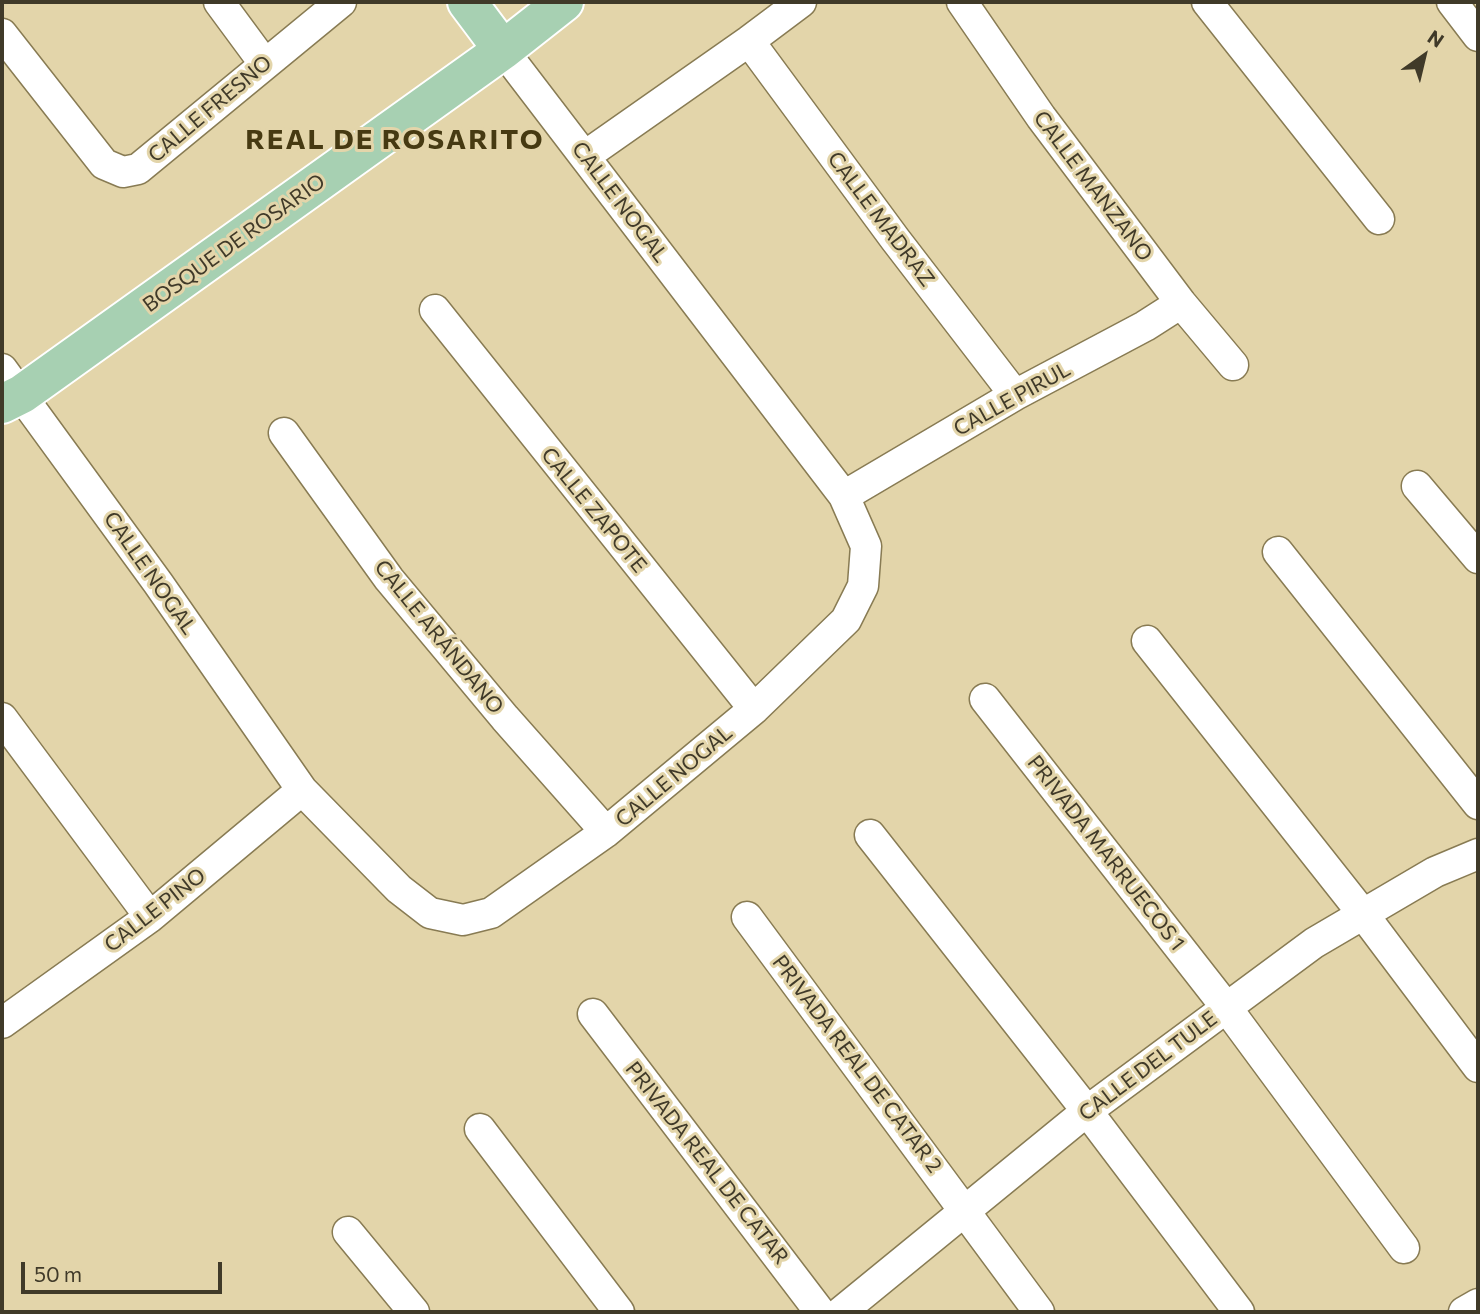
<!DOCTYPE html>
<html>
<head>
<meta charset="utf-8">
<style>
  body { margin:0 }
  #map { position:relative; width:1480px; height:1314px; overflow:hidden; background:#e3d5aa; font-family:Commissioner,sans-serif }
  canvas { display:block }
  .frame { position:absolute; inset:0; border:4px solid #403a29; pointer-events:none }
  .north { position:absolute; left:1389px; top:21px; width:70px; height:70px; -webkit-text-stroke:5px #e3d5aa; paint-order:stroke; rotate:34deg; font-size:19px; font-weight:700; line-height:28px; text-align:center; color:#403a29 }
  .north::after { content:''; display:block; margin:auto; width:24px; height:32px; background:#403a29; clip-path:polygon(50% 0,100% 100%,50% 72%,0 100%) }
  .scale { position:absolute; left:21px; top:1262px; width:201px; height:32px; box-sizing:border-box; border:4px solid #403a29; border-top:0; padding-left:9px; font-size:21px; line-height:24px; white-space:nowrap; color:#403a29; -webkit-text-stroke:5px #e3d5aa; paint-order:stroke }
</style>
</head>
<body>
<div id="map">
<canvas width="1480" height="1314"></canvas>
<div class="frame"></div>
<div class="north">N</div>
<div class="scale">50 m</div>
</div>
<script>
const context = document.querySelector('canvas').getContext('2d');
context.lineJoin = 'round';
function toPath(rows) {
  const path = new Path2D();
  for (const r of rows) {
    path.moveTo(r[0], r[1]);
    for (let i = 2; i < r.length; i += 2) path.lineTo(r[i], r[i + 1]);
  }
  return path;
}
function trace(path, color, width, dash) {
  context.strokeStyle = color;
  context.lineWidth = width;
  context.lineCap = dash ? 'butt' : 'round';
  context.setLineDash(dash || []);
  context.stroke(path);
}
function write(font, color, halo, rows, align = 'center') {
  context.font = font + ' Commissioner,sans-serif';
  context.lineWidth = 6;
  context.setLineDash([]);
  context.textBaseline = 'middle';
  context.strokeStyle = halo;
  context.fillStyle = color;
  for (const [text, x, y, turn = 0] of rows) {
    context.save();
    context.translate(x, y);
    context.rotate((+turn || 0) * Math.PI / 180);
    context.textAlign = isNaN(turn) ? turn : align;
    if (halo) context.strokeText(text, 0, 0);
    context.fillText(text, 0, 0);
    context.restore();
  }
}
const minor = toPath([
  [219,2,264,63],
  [962,2,1041,117,1181,303,1233,365],
  [1207,2,1379,219],
  [1452,2,1478,36],
  [2,34,104,164,123,172,138,169,341,2],
  [749,41,895,239,1015,395],
  [585,156,749,41,801,2],
  [435,310,754,709],
  [2,369,158,583,302,790,399,889,430,913,463,920,491,913,606,832,754,709,846,620,863,586,866,546,844,496,503,50],
  [284,433,389,579,505,718,606,832],
  [1417,486,1478,558],
  [844,496,1015,395,1145,326,1181,303],
  [1278,552,1478,804],
  [1147,641,1363,914,1478,1067],
  [985,699,1226,1007,1404,1248],
  [2,718,150,917],
  [870,835,1087,1111,1239,1312],
  [747,917,1039,1312],
  [593,1014,820,1312],
  [2,1023,150,917,302,790],
  [480,1129,619,1312],
  [348,1232,414,1312],
  [841,1312,1087,1111,1314,943,1435,872,1478,854],
  [1464,1312,1478,1304]
]);
const major = toPath([
  [467,2,503,50],
  [2,404,22,394,503,50,564,2]
]);
const streetNames = [
  ["CALLE FRESNO",210,109,-40],
  ["CALLE MANZANO",1093,186,53],
  ["CALLE NOGAL",620,202,53],
  ["CALLE MADRAZ",881,219,53],
  ["BOSQUE DE ROSARIO",234,243,-36],
  ["CALLE PIRUL",1012,399,-29],
  ["CALLE ZAPOTE",594,510,51],
  ["CALLE NOGAL",150,573,55],
  ["CALLE ARÁNDANO",439,637,51],
  ["CALLE NOGAL",674,776,-40],
  ["PRIVADA MARRUECOS 1",1106,853,52],
  ["CALLE PINO",155,910,-38],
  ["PRIVADA REAL DE CATAR 2",857,1064,53],
  ["CALLE DEL TULE",1148,1066,-37],
  ["PRIVADA REAL DE CATAR",707,1163,52]
];
const districtNames = [
  ["REAL DE ROSARITO",395,140]
];
trace(minor, '#887b53', 33);
trace(major, '#fff', 42);
trace(minor, '#fff', 30);
trace(major, '#a7d0b2', 38);
write('21px', '#403a29', '#e3d5aa', streetNames);
context.letterSpacing = '2px';
write('bold 28px', '#463a12', '#e3d5aa', districtNames);
context.letterSpacing = '0px';
</script>
</body>
</html>
